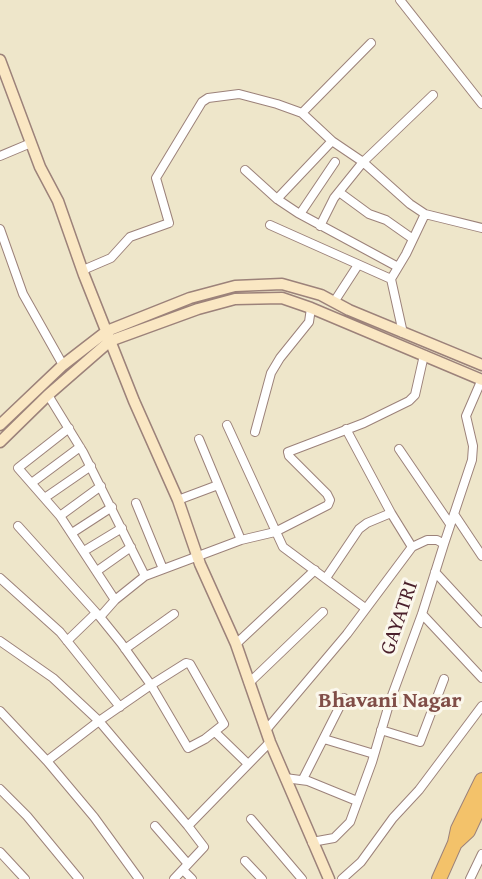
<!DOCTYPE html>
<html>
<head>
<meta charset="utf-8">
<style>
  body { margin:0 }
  canvas { display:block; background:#eee6ca }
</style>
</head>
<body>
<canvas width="482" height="879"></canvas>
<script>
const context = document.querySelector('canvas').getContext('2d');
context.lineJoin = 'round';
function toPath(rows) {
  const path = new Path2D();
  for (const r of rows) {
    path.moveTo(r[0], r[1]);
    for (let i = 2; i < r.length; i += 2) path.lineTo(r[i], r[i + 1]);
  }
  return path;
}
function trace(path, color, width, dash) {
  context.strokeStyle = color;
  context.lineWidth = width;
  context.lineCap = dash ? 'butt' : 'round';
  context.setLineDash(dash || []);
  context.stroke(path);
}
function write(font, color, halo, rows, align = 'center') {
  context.font = font + ' "Gentium Book Plus",serif';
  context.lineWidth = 6;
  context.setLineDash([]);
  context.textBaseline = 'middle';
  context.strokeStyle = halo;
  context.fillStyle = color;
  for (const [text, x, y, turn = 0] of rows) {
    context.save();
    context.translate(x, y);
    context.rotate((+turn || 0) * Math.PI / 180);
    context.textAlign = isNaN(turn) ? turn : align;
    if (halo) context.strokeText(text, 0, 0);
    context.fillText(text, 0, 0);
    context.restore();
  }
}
const street = toPath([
  [400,0,482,104],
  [302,113,371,43],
  [0,156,31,143],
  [245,170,277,199,298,213,398,267],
  [339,192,369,214,386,220,413,239],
  [277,199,332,141],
  [300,214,335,162],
  [270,225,391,279],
  [320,226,334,198,363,162,433,95],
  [0,229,23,294,63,365],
  [83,270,111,258,130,237,169,223,156,178,202,102,208,98,239,94,277,104,302,113,332,141,363,162,410,204,425,214],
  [334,302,358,265],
  [403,333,391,279,406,254,425,214,482,228],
  [48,395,83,452,145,576],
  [227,425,283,547,365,608],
  [69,428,18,468,60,516,115,600],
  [346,429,391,513],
  [255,432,271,373,280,358,309,322,311,308],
  [199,439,241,540],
  [399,449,450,524],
  [33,482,80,447],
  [46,497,91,466],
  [178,500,218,485],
  [136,503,163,569],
  [454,514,482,556],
  [60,516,101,486],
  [18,526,100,617,121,643,151,685,188,748,205,739,224,724,190,664,186,663,151,685,99,721,47,761],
  [72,533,112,507],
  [444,544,472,460,473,446,466,416,482,379],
  [84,551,122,528],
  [97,571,131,547],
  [435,572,482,623],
  [0,578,60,632,120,707],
  [422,614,482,678],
  [100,617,115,600,145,576,241,540,275,532,328,505,330,500,327,494,289,456,288,452,364,423,409,401,415,395,424,355],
  [0,641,53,678,99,721,188,826],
  [67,641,96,613],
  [236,644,315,570],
  [125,649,174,614],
  [249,683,323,612],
  [0,711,47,761,94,817,139,879],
  [266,730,347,634,412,547],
  [381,730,420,742,444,679],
  [215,732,248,764],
  [324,739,374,754],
  [285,778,308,781,357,801],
  [303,779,344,698],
  [0,789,27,816,79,879],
  [251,819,302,879],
  [155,826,188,864],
  [312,842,334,838,350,822,372,762,390,701,422,614,444,544,437,540,427,540,412,547,391,513,367,523,359,529,326,578],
  [0,852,25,879],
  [245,861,262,879],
  [183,870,192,879],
  [174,879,204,847,188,826,270,742],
  [342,879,361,862,393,818,419,790,482,706],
  [470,879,482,854]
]);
const secondary = toPath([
  [0,60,40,167,58,201,84,275,134,401,178,500,200,564,236,644,270,742,329,879],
  [0,425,63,365,107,331,190,298,235,286,282,284,321,295,349,310,482,365],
  [0,442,48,395,110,341,198,309,235,299,282,298,311,308,482,380]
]);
const highway = toPath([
  [455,843,468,831,482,801],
  [439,879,455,843,458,829,482,780]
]);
const streetNames = [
  ["GAYATRI",400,618,-71]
];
const neighbourhoodNames = [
  ["Bhavani Nagar",390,701]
];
trace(street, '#9c827a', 10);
trace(secondary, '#9c827a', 13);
trace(highway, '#9c827a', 16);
trace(street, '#fff', 8);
trace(secondary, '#fae7c3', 10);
trace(highway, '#f3c26a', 14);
write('21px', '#4a1f2b', '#fbf7ec', streetNames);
write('bold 22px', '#804d47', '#fbf7ec', neighbourhoodNames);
</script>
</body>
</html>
